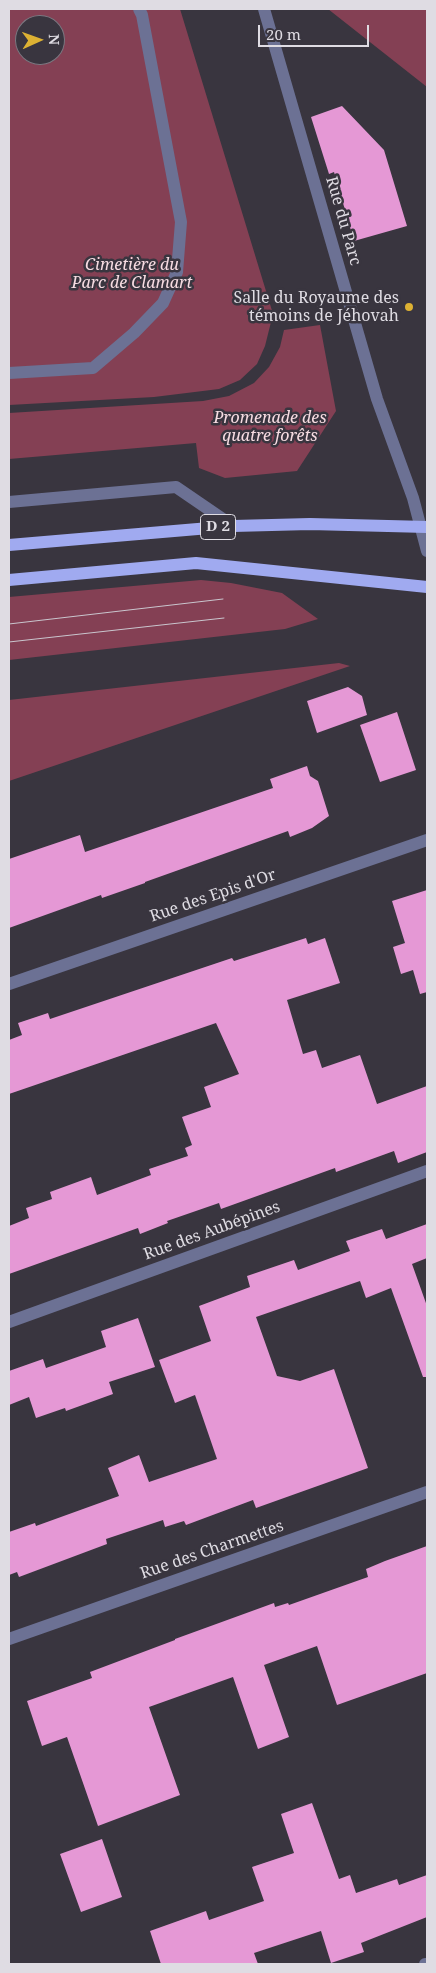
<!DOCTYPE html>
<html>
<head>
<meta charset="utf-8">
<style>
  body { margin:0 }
  #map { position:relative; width:436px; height:1973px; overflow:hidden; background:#39353f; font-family:"Noto Serif",serif }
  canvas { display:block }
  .frame { position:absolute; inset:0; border:10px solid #dfdce3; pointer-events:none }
  .north { position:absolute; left:15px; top:15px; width:50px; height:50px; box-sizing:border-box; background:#39353f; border:1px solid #7b7881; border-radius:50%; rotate:88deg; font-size:14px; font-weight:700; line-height:20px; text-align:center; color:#dfdce3 }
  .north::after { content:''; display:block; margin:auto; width:18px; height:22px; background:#ddb133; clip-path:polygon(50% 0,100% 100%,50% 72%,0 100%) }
  .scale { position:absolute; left:258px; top:25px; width:111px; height:22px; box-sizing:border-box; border:2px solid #dfdce3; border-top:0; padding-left:6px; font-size:15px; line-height:18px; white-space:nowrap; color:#dfdce3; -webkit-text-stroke:4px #39353f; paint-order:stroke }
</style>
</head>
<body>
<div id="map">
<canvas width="436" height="1973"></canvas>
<div class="frame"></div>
<div class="north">N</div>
<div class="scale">20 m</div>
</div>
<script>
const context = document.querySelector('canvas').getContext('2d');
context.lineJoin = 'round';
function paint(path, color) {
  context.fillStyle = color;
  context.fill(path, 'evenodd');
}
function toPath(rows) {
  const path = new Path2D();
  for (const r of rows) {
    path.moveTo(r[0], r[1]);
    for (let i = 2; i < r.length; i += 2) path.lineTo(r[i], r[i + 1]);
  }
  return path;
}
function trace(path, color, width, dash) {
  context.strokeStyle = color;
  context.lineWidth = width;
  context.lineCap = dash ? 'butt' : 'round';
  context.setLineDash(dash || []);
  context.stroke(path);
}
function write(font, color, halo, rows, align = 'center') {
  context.font = font + ' "Noto Serif",serif';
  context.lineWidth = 5;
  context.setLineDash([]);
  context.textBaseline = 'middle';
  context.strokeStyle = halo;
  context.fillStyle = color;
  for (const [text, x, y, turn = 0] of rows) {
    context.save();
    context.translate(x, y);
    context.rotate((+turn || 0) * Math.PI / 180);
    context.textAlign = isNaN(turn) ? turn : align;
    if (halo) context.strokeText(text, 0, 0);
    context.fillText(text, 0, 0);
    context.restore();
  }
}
const green = toPath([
  [9,9,180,9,273,314,265,346,257,364,240,380,219,389,154,397,9,405],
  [25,25,55,25,55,55,25,55],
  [328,9,427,9,427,87],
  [320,325,336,411,297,471,225,478,199,468,196,443,9,459,9,413,203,401,229,396,254,383,269,367,280,347,284,330],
  [201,580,231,583,282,593,318,619,285,629,9,660,9,597],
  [339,663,350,666,9,781,9,700]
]);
const building = toPath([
  [342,106,384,150,407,226,354,241,334,172,329,174,311,117],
  [348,687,362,696,367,715,317,733,307,701],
  [397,712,416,770,380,782,360,725],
  [307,766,310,776,318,781,329,816,312,828,290,837,288,831,145,882,145,883,102,898,101,895,9,928,9,859,80,835,85,852,273,788,270,779],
  [427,890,427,992,420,994,413,970,401,974,393,947,405,943,392,901],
  [306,938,308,944,325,938,340,983,287,1000,303,1054,316,1050,322,1068,360,1055,377,1104,427,1086,427,1152,398,1163,394,1151,336,1172,335,1168,221,1209,219,1203,167,1221,168,1223,140,1234,138,1228,9,1274,9,1226,29,1218,26,1208,52,1199,50,1192,91,1177,97,1195,151,1175,149,1169,188,1156,185,1148,192,1145,182,1117,211,1107,204,1087,239,1074,216,1023,9,1094,9,1040,22,1035,18,1023,48,1013,50,1019,232,958,234,961],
  [427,1224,427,1258,412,1264,427,1306,427,1377,423,1377,391,1288,366,1298,360,1281,256,1317,277,1376,300,1381,334,1369,368,1468,256,1508,253,1500,186,1525,184,1521,165,1527,163,1520,106,1539,107,1544,19,1577,17,1572,9,1575,9,1532,35,1523,36,1526,119,1496,108,1468,139,1455,149,1482,217,1459,195,1395,175,1403,159,1360,211,1341,199,1306,250,1287,247,1276,294,1260,298,1270,350,1251,346,1241,382,1229,386,1239],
  [138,1318,155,1367,109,1382,113,1394,66,1411,65,1408,36,1418,29,1397,9,1405,9,1371,43,1359,46,1368,106,1347,101,1331],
  [427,1546,427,1673,337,1705,317,1646,264,1665,289,1737,258,1749,233,1677,149,1707,180,1795,98,1826,67,1737,42,1746,27,1701,92,1678,90,1672,175,1640,175,1639,274,1603,275,1607,288,1603,289,1605,368,1577,366,1569,385,1561],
  [312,1803,339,1879,350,1875,356,1893,397,1879,399,1885,427,1875,427,1917,361,1943,364,1952,331,1963,321,1931,254,1953,258,1964,161,1964,150,1931,206,1911,209,1920,264,1901,252,1867,294,1853,281,1814],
  [102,1839,122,1897,81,1912,60,1854]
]);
const minor = toPath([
  [264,9,377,399,413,498,427,551],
  [9,373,93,368,134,333,163,303,177,272,181,222,142,15,139,9],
  [9,502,176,487,233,526],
  [9,984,427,840],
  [9,1322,427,1171],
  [9,1639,427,1492],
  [425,1964,427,1964]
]);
const major = toPath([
  [9,545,233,526,310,524,427,527],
  [9,580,196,563,427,587]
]);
const tram = toPath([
  [9,624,223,599],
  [9,642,224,618]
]);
const markers = [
  [409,307,5,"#ddb133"]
];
const shields = [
  [218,527,35]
];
const shieldNames = [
  ["D 2",218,527]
];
const streetNames = [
  ["Rue du Parc",343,221,74],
  ["Rue des Epis d'Or",213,896,-19],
  ["Rue des Aubépines",212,1231,-20],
  ["Rue des Charmettes",212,1550,-19]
];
const parkNames = [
  ["Cimetière du",132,265],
  ["Parc de Clamart",132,283],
  ["Promenade des",270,418],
  ["quatre forêts",270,436]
];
const poiNames = [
  ["Salle du Royaume des",399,298],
  ["témoins de Jéhovah",399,316]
];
paint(green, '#844054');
paint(building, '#e598d5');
trace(minor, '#6c7194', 12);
trace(major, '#a0aaf0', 12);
trace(tram, '#cac6ce', 1);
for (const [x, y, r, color] of markers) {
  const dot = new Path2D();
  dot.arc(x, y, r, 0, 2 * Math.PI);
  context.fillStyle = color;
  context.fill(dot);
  trace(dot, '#39353f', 2);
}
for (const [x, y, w] of shields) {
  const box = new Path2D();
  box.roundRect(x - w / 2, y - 12.5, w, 25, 4);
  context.fillStyle = '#39353f';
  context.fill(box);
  trace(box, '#dfdce3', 1);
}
write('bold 15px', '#dfdce3', null, shieldNames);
write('16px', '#dfdce3', '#39353f', streetNames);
write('italic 16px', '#f7dce2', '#39353f', parkNames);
write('16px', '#dfdce3', '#39353f', poiNames, 'right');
</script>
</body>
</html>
